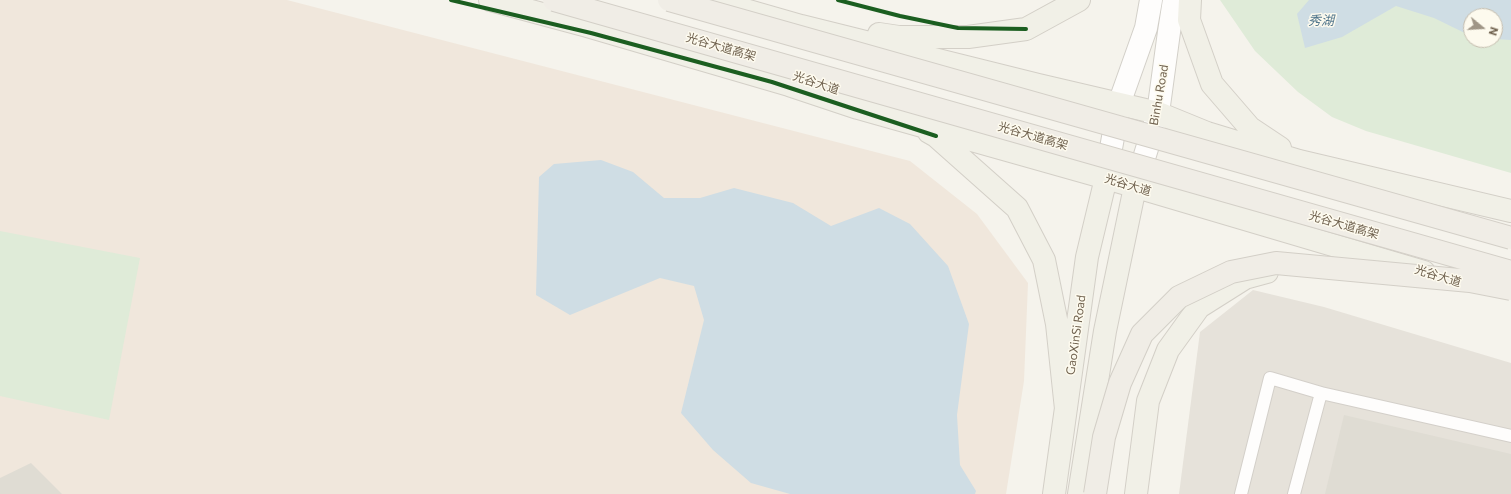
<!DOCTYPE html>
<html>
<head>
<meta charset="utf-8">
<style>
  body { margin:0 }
  #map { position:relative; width:1511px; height:494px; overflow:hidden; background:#f5f3ec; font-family:Commissioner,sans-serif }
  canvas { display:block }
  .north { position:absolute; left:1463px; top:8px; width:40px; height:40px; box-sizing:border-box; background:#fdfaee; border:1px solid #c5bdae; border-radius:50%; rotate:108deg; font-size:11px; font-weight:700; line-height:16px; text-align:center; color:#70624f }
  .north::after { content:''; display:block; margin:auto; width:14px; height:18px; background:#9f9586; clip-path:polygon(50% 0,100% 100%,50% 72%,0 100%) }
</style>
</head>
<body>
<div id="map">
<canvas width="1511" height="494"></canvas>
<div class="north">N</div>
</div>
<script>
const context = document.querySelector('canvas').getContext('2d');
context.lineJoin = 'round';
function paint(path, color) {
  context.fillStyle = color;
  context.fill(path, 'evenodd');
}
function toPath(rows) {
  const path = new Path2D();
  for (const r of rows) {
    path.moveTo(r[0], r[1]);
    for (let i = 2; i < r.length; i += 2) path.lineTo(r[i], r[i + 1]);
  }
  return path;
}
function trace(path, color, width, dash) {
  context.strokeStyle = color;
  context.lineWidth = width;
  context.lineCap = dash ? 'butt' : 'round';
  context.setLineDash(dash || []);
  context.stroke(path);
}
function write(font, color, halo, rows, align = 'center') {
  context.font = font + ' Commissioner,"Noto Sans SC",sans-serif';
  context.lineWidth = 3;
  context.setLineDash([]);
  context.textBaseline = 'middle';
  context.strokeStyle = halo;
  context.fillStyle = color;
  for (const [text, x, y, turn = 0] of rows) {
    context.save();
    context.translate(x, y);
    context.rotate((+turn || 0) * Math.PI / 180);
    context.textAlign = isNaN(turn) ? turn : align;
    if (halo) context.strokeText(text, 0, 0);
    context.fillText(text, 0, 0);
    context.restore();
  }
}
const commercial = toPath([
  [0,0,287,0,910,161,977,214,1028,283,1024,381,1006,494,0,494]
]);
const industrial = toPath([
  [1253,290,1324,307,1511,363,1511,494,1179,494,1200,332]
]);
const green = toPath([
  [1220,0,1511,0,1511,173,1366,131,1332,117,1298,92,1255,51],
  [1471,16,1495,16,1495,40,1471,40],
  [0,231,140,258,109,420,0,396]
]);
const water = toPath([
  [1309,0,1511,0,1511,40,1495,39,1495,16,1471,16,1471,36,1434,18,1396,6,1342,37,1305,48,1297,14],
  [601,160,633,172,664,198,700,198,734,188,793,203,831,226,879,208,910,224,948,266,969,324,957,415,960,465,976,491,975,494,790,494,751,483,713,450,681,413,704,320,694,286,660,278,570,315,536,295,539,177,554,164]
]);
const building = toPath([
  [1344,415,1511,454,1511,494,1325,494],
  [31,463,62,494,0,494,0,478]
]);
const service = toPath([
  [1241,494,1270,378,1321,393],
  [1294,494,1321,393,1511,436]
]);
const secondary = toPath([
  [1106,176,1119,104,1146,28,1151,0],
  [1136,184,1158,113,1169,32,1174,0]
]);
const primary = toPath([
  [490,0,587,26,789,85,858,108,1106,178,1424,272],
  [710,0,801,26,1038,85,1158,113,1207,133,1299,161,1511,211],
  [1190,0,1189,20,1212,84,1250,128,1280,148],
  [879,34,899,37,968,37,1026,29,1079,0],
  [929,132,936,136,1017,208,1044,260,1057,324,1066,409],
  [1054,494,1087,257,1106,178],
  [1079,494,1105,331,1135,187],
  [1136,494,1148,401,1168,350,1199,307,1245,278,1267,272]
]);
const trunkBridge = toPath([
  [554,0,1511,272],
  [669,0,1511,238],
  [1095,494,1104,437,1120,383,1142,334,1179,297,1231,272,1276,263,1470,281,1511,289]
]);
const cycleway = toPath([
  [451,0,591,33,772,82,936,136],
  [838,0,900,16,958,28,1026,29]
]);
const streetNames = [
  ["光谷大道高架",721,47,16],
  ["光谷大道",816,83,18],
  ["Binhu Road",1159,95,-80],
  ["光谷大道高架",1033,136,16],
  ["光谷大道",1128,185,17],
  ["光谷大道高架",1344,225,16],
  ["光谷大道",1438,276,17],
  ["GaoXinSi Road",1076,335,-82]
];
const waterNames = [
  ["秀湖",1321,21]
];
paint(commercial, '#f0e7dc');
paint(industrial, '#e6e2da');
paint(green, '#dfebd8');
paint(water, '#cfdde4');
paint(building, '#dfdcd3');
trace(service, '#d3cfc9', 14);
trace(secondary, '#d2cfc8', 24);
trace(primary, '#d3cfc7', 24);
trace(service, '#fefdfc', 12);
trace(secondary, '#fefdfc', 22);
trace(primary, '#f1f0e7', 22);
trace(trunkBridge, '#d3cfc7', 24, []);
trace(trunkBridge, '#f0ede6', 22);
trace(cycleway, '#1b5e20', 4);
write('12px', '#70624f', '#fdfaee', streetNames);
write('italic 13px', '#53778d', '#fdfaee', waterNames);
</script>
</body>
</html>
